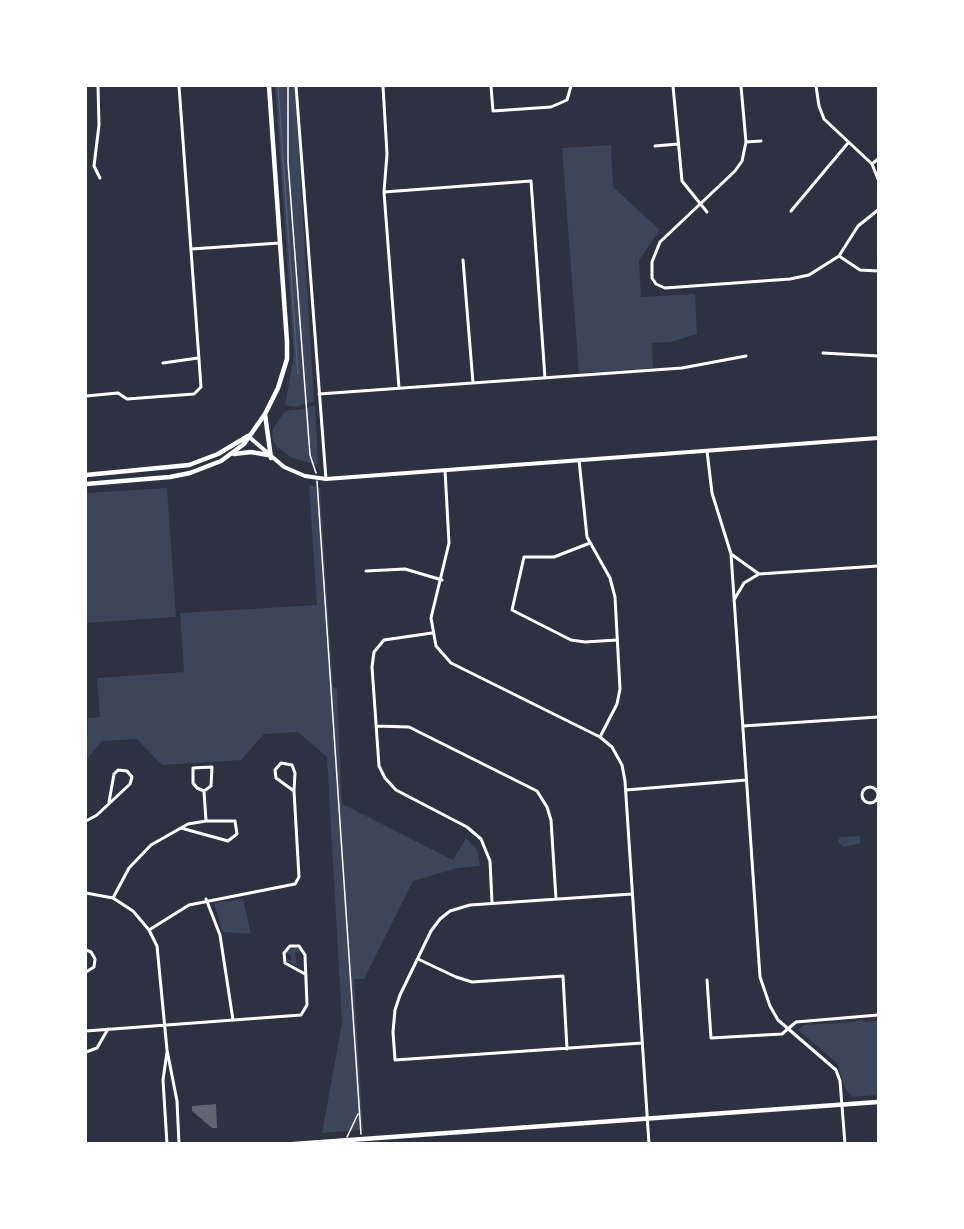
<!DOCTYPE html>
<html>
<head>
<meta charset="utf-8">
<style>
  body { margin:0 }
  #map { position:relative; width:964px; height:1229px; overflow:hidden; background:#2d3142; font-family:Commissioner,sans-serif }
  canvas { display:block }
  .frame { position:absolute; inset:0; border:87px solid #fff; pointer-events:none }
</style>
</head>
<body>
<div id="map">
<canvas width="964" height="1229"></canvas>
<div class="frame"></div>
</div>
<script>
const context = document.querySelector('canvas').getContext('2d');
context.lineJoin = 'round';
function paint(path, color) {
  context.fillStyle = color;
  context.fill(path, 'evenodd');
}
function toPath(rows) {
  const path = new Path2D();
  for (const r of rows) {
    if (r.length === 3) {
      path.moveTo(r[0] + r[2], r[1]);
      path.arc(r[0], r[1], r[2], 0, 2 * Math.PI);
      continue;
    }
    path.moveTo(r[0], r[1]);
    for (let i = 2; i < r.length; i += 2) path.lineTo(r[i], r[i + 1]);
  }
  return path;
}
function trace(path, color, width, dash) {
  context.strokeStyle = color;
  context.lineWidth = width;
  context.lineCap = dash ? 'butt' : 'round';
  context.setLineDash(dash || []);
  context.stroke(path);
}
const green = toPath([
  [275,86,295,86,314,401,295,407,285,405,294,355],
  [611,145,613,187,660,230,639,260,641,297,695,294,697,334,671,342,652,343,653,368,579,373,562,148],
  [315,405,318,465,292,458,277,447,272,438,273,429,285,411,305,409],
  [309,485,320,488,333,686,337,689,342,804,453,860,466,838,477,850,480,866,457,868,413,881,364,979,354,979,363,1130,322,1133,342,1023,327,757,298,732,264,734,241,760,162,765,137,739,102,741,86,760,88,718,100,717,97,678,184,672,180,613,317,605],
  [167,488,176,617,86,623,86,493],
  [860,836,860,843,844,847,838,842,840,837],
  [243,899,251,934,223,932,214,903],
  [293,947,300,950,300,954,295,952,296,963,300,967,287,961,286,959,291,961,291,956,286,953],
  [861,1019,866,1022,878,1021,878,1095,852,1097,846,1090,837,1063,798,1030,804,1025,854,1022]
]);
const stream = toPath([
  [278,86,298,374]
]);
const building = toPath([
  [216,1104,217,1128,212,1128,192,1111,192,1106]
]);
const path = toPath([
  [288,86,288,162,310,455,316,473],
  [317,481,361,1134],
  [347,1137,358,1114]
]);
const minor = toPath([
  [98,86,99,125,94,166,100,178],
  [296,86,326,479],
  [383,86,387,154,384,192,399,388],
  [491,86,493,111,551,107,567,100,571,86],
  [673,86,682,181,707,212],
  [741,86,746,142,742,161,735,171,660,242,652,262,652,278,656,284,665,288,790,279,809,275,839,256,858,226,878,210],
  [816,86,819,106,824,119,872,164,878,179],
  [746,142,761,141],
  [655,146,678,144],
  [872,164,878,159],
  [384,192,531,181,545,378],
  [791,211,848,143],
  [191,249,280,243],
  [839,256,860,270,878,271],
  [463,260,473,383],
  [823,353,878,356],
  [163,363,198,358],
  [319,394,682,368,746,356],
  [86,396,118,393,127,399,194,394,201,387,179,86],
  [707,451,712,493,731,554,760,977,770,1006,778,1020,836,1070,840,1081,845,1144],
  [579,460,587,537,610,578,615,597,620,689,617,704,600,737],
  [445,470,449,543,431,618,436,646,451,663,600,737,612,747,622,765,625,781,649,1144],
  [590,543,554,557,524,557,512,610,571,640,585,642,617,640],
  [731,554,759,574,878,566],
  [366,571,405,569,442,580],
  [734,600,744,583,759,574],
  [432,633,384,640,374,652,372,667,379,766,385,778,396,790,467,827,481,839,490,861,492,903],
  [376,726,409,727,537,791,547,807,551,820,556,899],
  [743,726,878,717],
  [212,767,211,786,204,791,197,788,193,783,193,768,212,767],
  [870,795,8],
  [626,790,746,780],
  [86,821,97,815,130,784,132,777,127,771,118,770,114,774,109,802],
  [181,828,228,841,237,834,235,821,206,821],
  [86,893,113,898,133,911,149,930,157,946,167,1050,177,1101,179,1144],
  [632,894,470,905,450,911,440,919,431,931,400,995,395,1010,393,1032,395,1060,642,1043],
  [113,898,129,868,151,845,188,824,206,821,204,791],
  [206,899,220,935,233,1020],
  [149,930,189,905,295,884,299,877,294,791,295,773,292,765,281,763,275,770,276,778,294,791],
  [86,950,91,952,95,959,94,967,86,972],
  [418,959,456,977,472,982,563,976,567,1049],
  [707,980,711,1038,782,1034,796,1022,878,1015],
  [86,1031,301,1015,307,1005,305,955,299,946,290,946,284,953,285,963,305,974],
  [86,1052,97,1048,108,1029],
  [167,1144,163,1080,167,1052]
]);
const tertiary = toPath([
  [248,436,284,467,305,476,326,479,878,438]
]);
const secondary = toPath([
  [265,414,271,458],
  [234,454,251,452,268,455],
  [86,475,189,465,218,454,248,436],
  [86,484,170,477,190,473,221,461,244,444,265,414,278,388,287,359,287,342,269,86],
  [294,1144,878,1102]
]);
paint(green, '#3c4559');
trace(stream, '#4f5d75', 1.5);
paint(building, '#626471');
trace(path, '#fff', 1.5);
trace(minor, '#fff', 3);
trace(tertiary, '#fff', 4);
trace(secondary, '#fff', 4.5);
</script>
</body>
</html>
